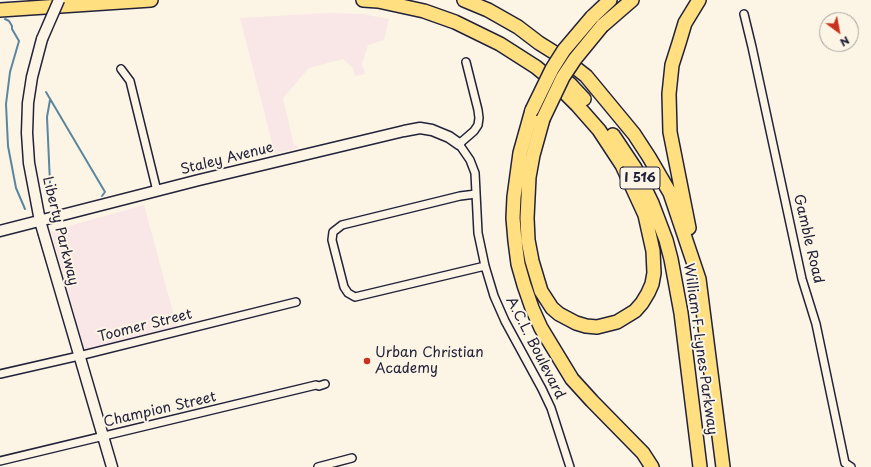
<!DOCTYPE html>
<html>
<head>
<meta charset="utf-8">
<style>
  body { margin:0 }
  #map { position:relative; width:871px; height:467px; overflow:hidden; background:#fcf5e5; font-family:"Playpen Sans",sans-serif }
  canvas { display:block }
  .north { position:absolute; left:819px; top:12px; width:40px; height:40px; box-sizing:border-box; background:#fcf5e5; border:1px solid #a5a1a1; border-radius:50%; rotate:148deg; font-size:11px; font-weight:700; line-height:16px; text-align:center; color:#22223b }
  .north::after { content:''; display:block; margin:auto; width:14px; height:18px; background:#c8321e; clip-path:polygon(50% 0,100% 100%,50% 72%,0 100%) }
</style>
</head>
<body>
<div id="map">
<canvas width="871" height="467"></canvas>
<div class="north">N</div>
</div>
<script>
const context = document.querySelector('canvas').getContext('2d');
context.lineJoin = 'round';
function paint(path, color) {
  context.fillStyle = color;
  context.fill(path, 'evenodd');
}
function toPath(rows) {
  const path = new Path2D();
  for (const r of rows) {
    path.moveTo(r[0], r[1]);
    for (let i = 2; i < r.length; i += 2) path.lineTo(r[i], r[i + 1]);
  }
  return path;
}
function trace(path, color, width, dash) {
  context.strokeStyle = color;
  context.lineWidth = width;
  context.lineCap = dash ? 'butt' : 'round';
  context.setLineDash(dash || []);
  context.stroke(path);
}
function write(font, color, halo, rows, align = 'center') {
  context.font = font + ' "Playpen Sans",sans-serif';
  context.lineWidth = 4;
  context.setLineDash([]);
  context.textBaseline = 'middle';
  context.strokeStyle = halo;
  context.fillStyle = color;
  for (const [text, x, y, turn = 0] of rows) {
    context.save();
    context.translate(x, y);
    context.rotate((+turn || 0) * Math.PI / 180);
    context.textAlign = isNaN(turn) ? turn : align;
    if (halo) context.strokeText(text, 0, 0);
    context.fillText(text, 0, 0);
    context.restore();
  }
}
const built = toPath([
  [328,13,362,14,389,19,384,40,368,45,362,64,365,74,355,76,352,67,343,59,309,68,283,98,294,146,297,145,298,148,275,154,240,18],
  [144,205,177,327,84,350,51,231]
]);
const stream = toPath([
  [5,19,9,21,12,26,12,29,19,41,10,72,6,104,8,146,16,188,25,209],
  [46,92,105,192,102,196],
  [50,100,47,117,50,183],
  [38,233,59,302]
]);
const street = toPath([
  [744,14,752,47,802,279,816,324,845,463,851,467],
  [466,62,478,110,479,118,478,125,474,131,459,144,470,160,475,173,478,233,485,266,494,296,505,321,542,389,551,408,570,467],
  [121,69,130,81,157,191],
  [476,194,460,196,342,225,333,232,332,240,344,287,348,293,355,297,485,266],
  [0,374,79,356,296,302],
  [0,461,316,385,319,386,325,384],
  [318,467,352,458]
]);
const secondary = toPath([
  [42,39,32,77,28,103,27,133,29,163,40,221,112,467],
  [0,231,199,180,404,131,420,128,432,130,449,137,459,144]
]);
const highway = toPath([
  [363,0,378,1,424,11,455,22,500,44,536,67,553,81,577,105,599,130,622,165,645,215,653,251,654,273,652,284,648,293,642,303,635,311,617,322,597,327,586,326,576,323,559,314,552,308,541,291,532,261,528,240,527,218,529,177,533,155,543,119],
  [464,0,488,10,518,27,539,43,563,58,586,76,634,134,649,157,670,193,699,279,723,467],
  [0,10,151,0],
  [592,17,610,0],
  [602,26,632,0],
  [555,72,570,84,584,99],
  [532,110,520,153,514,197,513,218,515,241,518,264,524,285,532,308,541,328,572,379,592,401,643,453,652,467],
  [613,135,635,168,652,203,666,240,671,259,681,313,700,467],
  [689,228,670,132,669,94,672,65,679,43,685,23,699,0]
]);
const secondaryBridge = toPath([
  [42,39,59,0]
]);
const highwayBridge = toPath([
  [532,110,552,69,564,50,592,17],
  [543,119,563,77,575,59,602,26]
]);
const markers = [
  [367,361,4,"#c8321e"]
];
const shields = [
  [640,178,40]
];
const shieldNames = [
  ["I 516",640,178]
];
const streetNames = [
  ["Staley Avenue",227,159,-14],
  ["Liberty Parkway",60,231,76],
  ["Gamble Road",808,239,77],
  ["Toomer Street",145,326,-14],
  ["A.C.L. Boulevard",535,348,63],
  ["William F. Lynes Parkway",700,349,82],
  ["Champion Street",160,410,-13]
];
const poiNames = [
  ["Urban Christian",375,353],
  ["Academy",375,369]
];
paint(built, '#f9e6e6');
trace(stream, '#5b869f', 2);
trace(street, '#22223b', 10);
trace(secondary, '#22223b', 13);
trace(highway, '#22223b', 16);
trace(street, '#fcf5e5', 7);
trace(secondary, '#fcf5e5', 10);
trace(highway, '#ffdf80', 13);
trace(secondaryBridge, '#22223b', 13, []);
trace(highwayBridge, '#22223b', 16, []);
trace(secondaryBridge, '#fcf5e5', 10);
trace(highwayBridge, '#ffdf80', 13);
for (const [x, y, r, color] of markers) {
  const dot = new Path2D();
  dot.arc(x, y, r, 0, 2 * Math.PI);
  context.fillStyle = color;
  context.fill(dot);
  trace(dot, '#fcf5e5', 1.5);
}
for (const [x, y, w] of shields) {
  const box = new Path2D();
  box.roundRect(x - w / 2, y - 11, w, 22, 3);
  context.fillStyle = '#fcf5e5';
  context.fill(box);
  trace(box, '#22223b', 1);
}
write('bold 13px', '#22223b', null, shieldNames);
write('14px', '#22223b', '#fcf5e5', streetNames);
write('14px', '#22223b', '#fcf5e5', poiNames, 'left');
</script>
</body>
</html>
